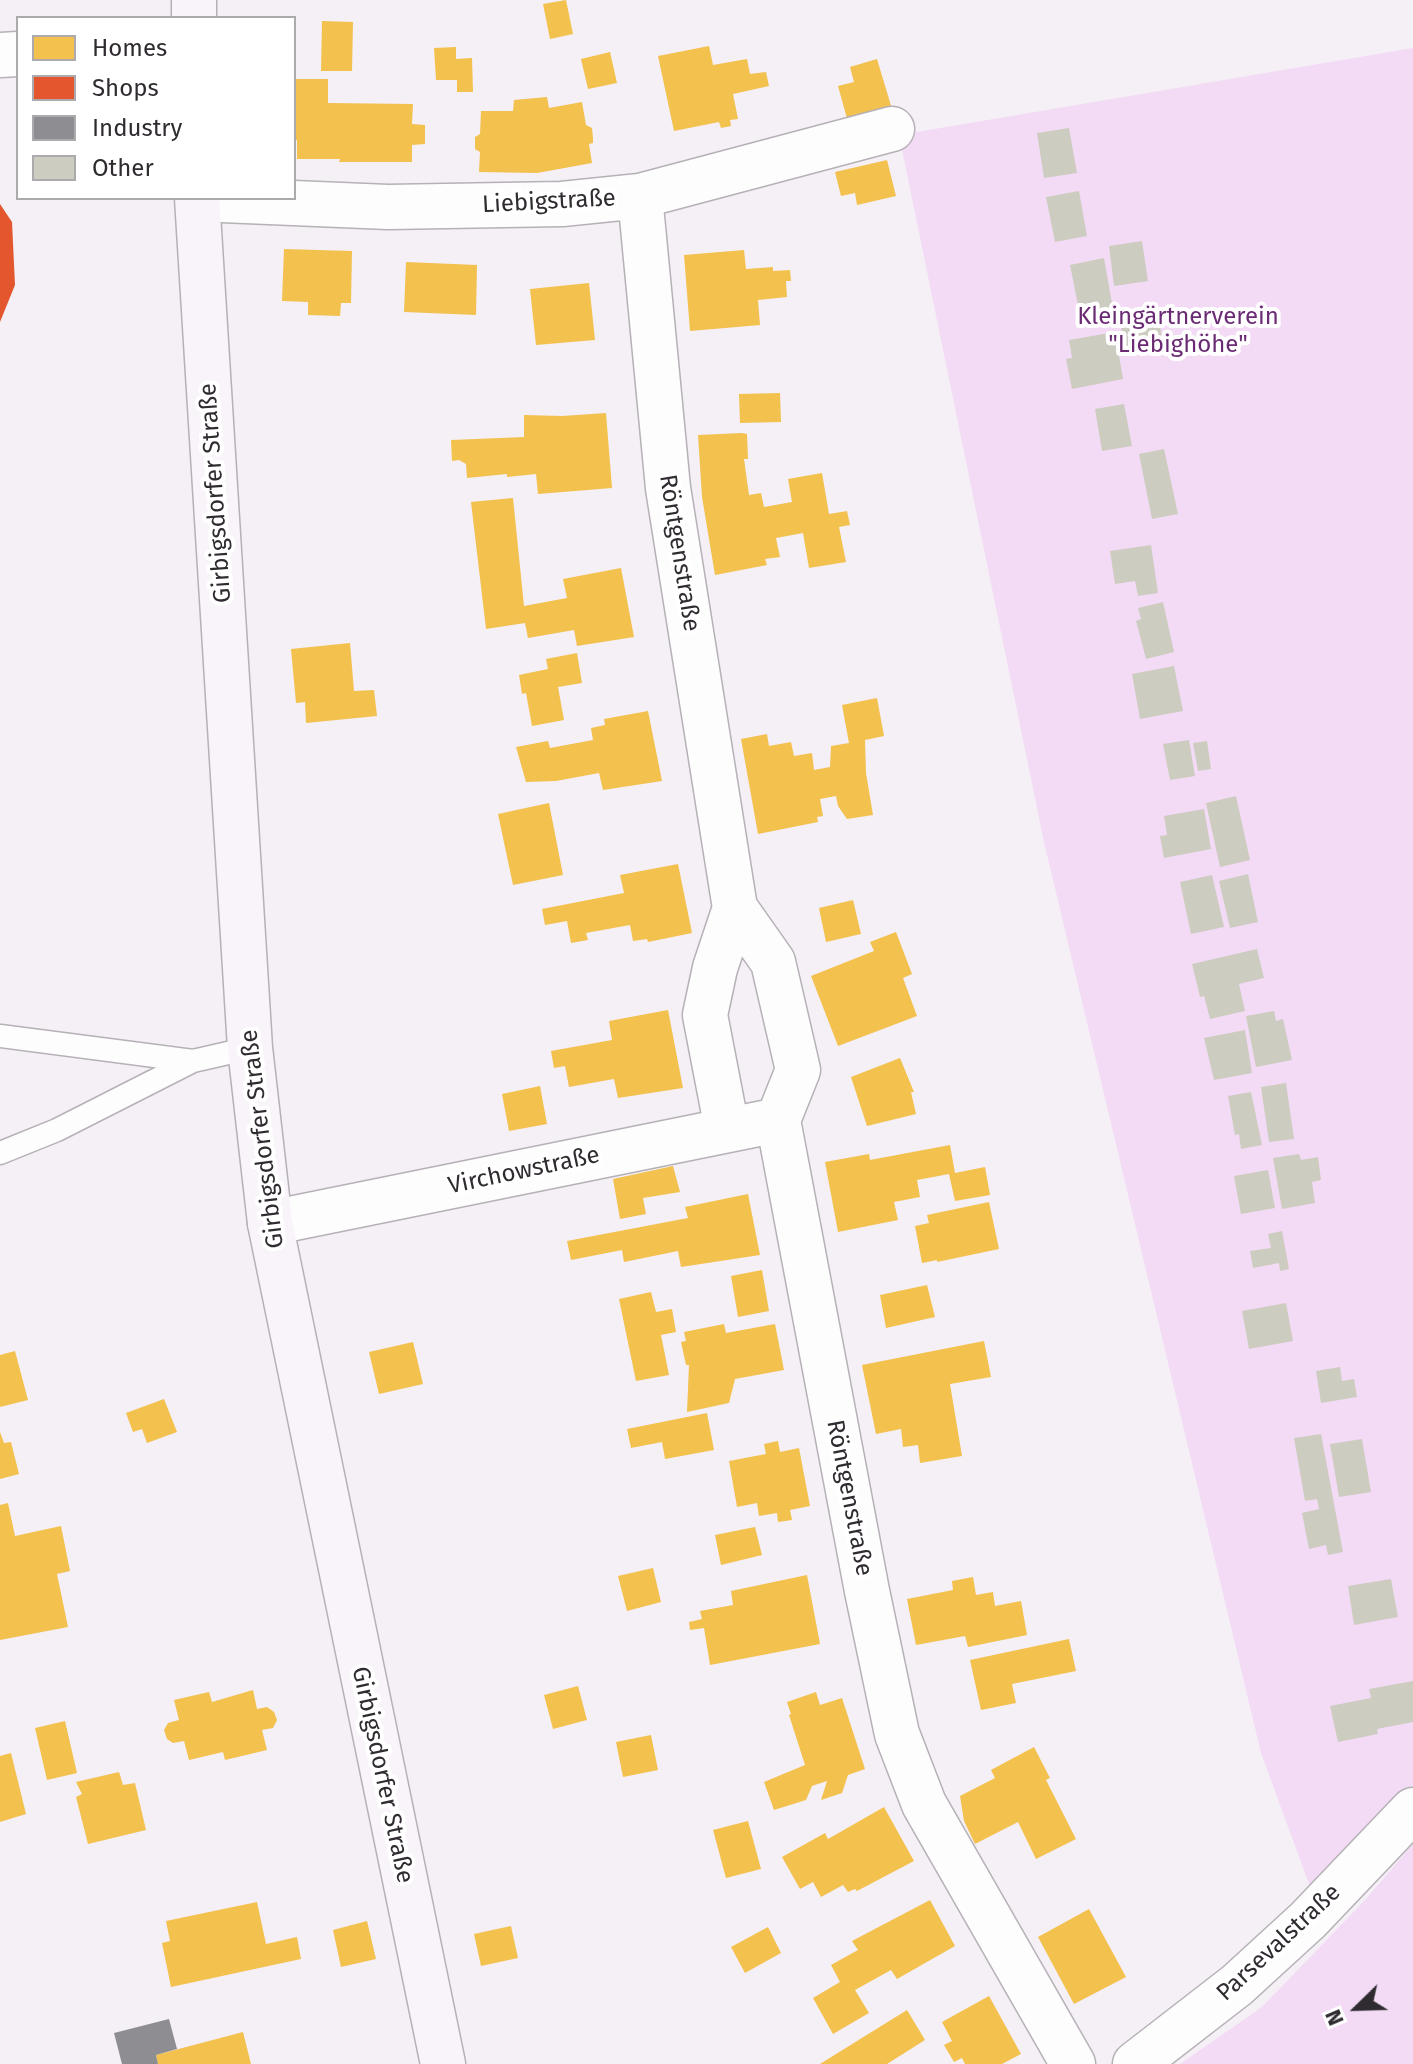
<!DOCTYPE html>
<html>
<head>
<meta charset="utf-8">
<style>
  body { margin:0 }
  #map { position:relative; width:1413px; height:2064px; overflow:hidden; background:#f5eff6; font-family:"Fira Sans",sans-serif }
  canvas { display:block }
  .legend { position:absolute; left:16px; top:16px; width:280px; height:184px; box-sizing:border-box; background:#fff; border:2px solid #acaaac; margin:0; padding:10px 14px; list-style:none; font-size:24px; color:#2f2b30 }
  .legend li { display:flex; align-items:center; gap:16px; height:40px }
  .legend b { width:40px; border:2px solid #acaaac }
  .north { position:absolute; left:1317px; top:1968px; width:80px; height:80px; -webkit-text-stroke:6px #fff; paint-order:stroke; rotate:247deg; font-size:22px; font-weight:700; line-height:32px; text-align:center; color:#2f2b30 }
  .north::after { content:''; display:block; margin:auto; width:28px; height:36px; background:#2f2b30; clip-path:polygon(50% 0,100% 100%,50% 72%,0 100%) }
</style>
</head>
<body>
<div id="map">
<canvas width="1413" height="2064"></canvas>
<ul class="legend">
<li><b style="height:22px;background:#f2c14e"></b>Homes</li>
<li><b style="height:22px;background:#e4572e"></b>Shops</li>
<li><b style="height:22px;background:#8d8d92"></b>Industry</li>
<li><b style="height:22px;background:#cdccc0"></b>Other</li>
</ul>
<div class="north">N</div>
</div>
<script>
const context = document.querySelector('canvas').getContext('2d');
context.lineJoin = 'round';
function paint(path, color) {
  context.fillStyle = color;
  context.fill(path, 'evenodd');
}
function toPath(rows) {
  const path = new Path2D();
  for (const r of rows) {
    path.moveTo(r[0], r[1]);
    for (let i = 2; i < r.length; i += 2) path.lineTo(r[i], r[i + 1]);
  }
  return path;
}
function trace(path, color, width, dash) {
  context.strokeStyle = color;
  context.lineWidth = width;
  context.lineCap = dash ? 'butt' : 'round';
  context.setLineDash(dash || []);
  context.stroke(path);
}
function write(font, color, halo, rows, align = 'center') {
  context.font = font + ' "Fira Sans",sans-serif';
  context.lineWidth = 8;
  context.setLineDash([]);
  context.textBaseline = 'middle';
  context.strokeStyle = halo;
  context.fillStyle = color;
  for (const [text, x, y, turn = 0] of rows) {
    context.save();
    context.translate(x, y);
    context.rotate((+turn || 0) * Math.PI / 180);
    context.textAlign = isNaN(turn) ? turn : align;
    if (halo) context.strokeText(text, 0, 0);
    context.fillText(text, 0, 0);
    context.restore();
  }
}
const green = toPath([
  [1413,48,1413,1795,1316,1903,1261,1753,1044,842,899,135],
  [1413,1844,1413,2064,1180,2064,1262,2007,1366,1899]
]);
const homes = toPath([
  [566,0,573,34,550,39,543,4],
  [322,21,353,22,352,71,321,71],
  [709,46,713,65,747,59,750,74,766,72,769,86,733,94,738,119,730,120,731,126,721,128,719,122,674,131,658,56],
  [456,47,456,59,472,58,473,92,457,92,457,80,436,80,434,48],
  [610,52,617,83,588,89,581,59],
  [877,59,892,109,848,122,838,86,854,82,850,67],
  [294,79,328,79,328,103,413,104,412,124,425,125,425,144,412,145,412,162,339,162,340,159,297,159,297,140,294,140],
  [547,97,549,108,582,102,586,125,592,128,593,138,593,143,589,144,592,163,537,173,479,172,480,152,475,149,475,137,480,134,481,111,513,111,514,100],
  [887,160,896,196,857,205,855,193,841,196,835,172],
  [284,249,352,251,351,303,341,303,340,316,308,315,308,302,282,301],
  [744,250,746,269,773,267,773,271,790,270,791,281,786,281,787,297,758,300,760,325,690,331,684,255],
  [406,262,477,265,476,315,404,312],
  [589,283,595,340,536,345,530,289],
  [780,393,781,422,740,423,739,394],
  [606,413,612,488,538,494,536,474,507,477,507,474,467,478,466,464,459,460,452,461,451,440,524,437,524,415,562,416],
  [742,433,747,434,748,459,744,459,749,495,761,493,764,507,792,502,788,479,822,473,829,514,847,511,850,525,839,527,846,562,809,568,803,533,776,538,780,557,765,559,767,565,715,575,702,497,698,435],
  [513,498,524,606,567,598,563,579,621,568,634,637,577,646,574,630,528,638,525,623,486,629,471,502],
  [350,643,354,691,374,690,377,716,306,723,305,702,296,703,291,649],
  [577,653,582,683,558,687,564,720,532,726,526,693,522,694,519,675,548,669,546,659],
  [877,698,884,736,865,740,866,773,873,815,847,819,838,806,836,796,820,799,823,816,817,817,818,822,758,834,741,739,767,734,769,746,791,742,794,756,812,753,814,770,830,767,831,746,849,743,842,705],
  [648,711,662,781,603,790,599,773,556,781,526,782,516,747,548,741,550,748,593,740,591,728,605,725,604,719],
  [549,803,563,875,513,885,498,814],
  [678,864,692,933,648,942,647,939,633,941,630,925,586,933,588,940,571,943,567,921,545,925,542,909,624,893,620,875],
  [853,900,861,934,826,942,819,908],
  [896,932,912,974,903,978,917,1016,838,1046,811,976,874,951,870,942],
  [668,1010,683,1088,618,1098,614,1079,569,1087,565,1066,554,1068,551,1051,612,1040,609,1021],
  [900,1058,914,1092,911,1092,916,1114,867,1126,851,1077],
  [540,1086,547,1124,509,1131,502,1094],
  [950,1145,955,1173,985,1167,990,1195,955,1201,949,1174,917,1180,920,1197,894,1202,898,1220,838,1232,825,1162,869,1154,870,1160],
  [673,1166,680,1192,643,1198,646,1214,620,1219,613,1179],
  [748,1194,760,1255,681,1267,678,1251,624,1262,622,1250,571,1260,567,1241,688,1218,685,1207],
  [989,1202,999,1249,937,1262,937,1260,922,1263,915,1226,929,1223,927,1215],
  [762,1270,769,1311,738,1317,731,1276],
  [927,1285,935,1317,886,1328,880,1295],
  [651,1292,656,1312,672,1309,676,1332,661,1335,669,1375,636,1381,619,1299],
  [724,1324,726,1333,775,1324,784,1370,735,1379,729,1403,687,1412,689,1365,686,1365,681,1342,686,1341,684,1332],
  [984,1341,991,1377,950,1384,962,1456,920,1463,918,1445,903,1447,901,1429,876,1434,862,1365],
  [413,1342,423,1384,379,1394,369,1352],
  [15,1351,28,1400,0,1407,0,1355],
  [164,1399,177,1432,147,1443,142,1429,133,1432,126,1413],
  [707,1413,714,1450,665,1459,662,1442,631,1448,627,1429],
  [0,1432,4,1443,11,1442,19,1474,0,1479],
  [778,1441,780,1452,799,1448,810,1506,790,1510,792,1520,778,1522,777,1513,759,1516,757,1503,737,1507,729,1461,766,1454,764,1444],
  [8,1503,15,1536,61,1526,70,1571,57,1574,68,1627,0,1640,0,1505],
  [755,1527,762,1555,721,1565,715,1535],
  [653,1568,661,1602,627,1611,618,1576],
  [807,1575,820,1644,710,1665,704,1628,690,1630,689,1622,702,1619,700,1611,733,1605,731,1591],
  [973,1577,976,1595,993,1592,995,1606,1021,1601,1027,1635,968,1647,965,1636,916,1645,907,1599,953,1590,952,1581],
  [1069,1639,1076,1671,1012,1684,1016,1703,981,1710,970,1660],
  [578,1686,587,1720,553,1729,544,1695],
  [253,1690,257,1709,267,1707,274,1712,277,1720,273,1728,262,1730,267,1750,225,1760,223,1752,189,1760,184,1741,173,1743,167,1739,164,1730,168,1723,179,1720,174,1700,209,1692,212,1702],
  [816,1692,820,1705,842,1698,865,1769,848,1775,842,1793,821,1800,827,1781,812,1786,806,1800,774,1810,764,1782,805,1765,789,1715,791,1714,787,1702],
  [65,1721,77,1773,47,1780,35,1728],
  [651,1735,658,1770,623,1777,616,1742],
  [1034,1747,1050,1778,1046,1780,1076,1839,1036,1859,1018,1822,975,1844,964,1821,960,1796,995,1778,991,1770],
  [11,1753,26,1814,0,1822,0,1756],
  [119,1772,123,1785,135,1783,146,1830,88,1844,76,1797,82,1794,76,1782],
  [884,1807,914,1861,857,1891,855,1889,848,1892,843,1885,821,1897,813,1882,800,1889,782,1857,825,1833,828,1839],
  [748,1821,761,1869,726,1878,713,1830],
  [930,1900,955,1946,897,1979,891,1970,855,1990,869,2013,833,2034,813,1998,840,1982,831,1965,858,1950,852,1941],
  [257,1902,266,1944,297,1937,301,1959,171,1987,162,1943,170,1941,166,1921],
  [1089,1909,1126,1977,1074,2004,1038,1937],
  [367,1921,376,1959,341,1967,333,1930],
  [511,1926,518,1958,481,1966,474,1934],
  [768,1927,781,1953,745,1973,731,1947],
  [989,1996,1021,2054,1002,2064,965,2064,962,2058,954,2062,944,2045,952,2041,942,2022],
  [907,2010,925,2040,887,2064,820,2064],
  [243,2032,251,2064,158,2064,156,2055]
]);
const shops = toPath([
  [0,204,12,222,15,285,0,322]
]);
const industry = toPath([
  [169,2019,177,2049,156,2055,158,2064,122,2064,114,2033]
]);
const building = toPath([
  [1069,128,1077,173,1044,178,1037,133],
  [1079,191,1087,236,1055,242,1046,197],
  [1142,241,1148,281,1114,286,1109,246],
  [1104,258,1113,309,1080,315,1070,265],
  [1158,314,1164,350,1126,356,1120,321],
  [1115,332,1123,379,1072,389,1066,359,1072,358,1069,340],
  [1124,404,1132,446,1102,451,1095,409],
  [1164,449,1178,514,1152,519,1139,454],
  [1151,545,1158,593,1138,596,1135,581,1115,584,1110,551],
  [1163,602,1174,652,1146,659,1136,621,1141,619,1138,608],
  [1174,666,1183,711,1140,719,1132,674],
  [1189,740,1195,776,1170,780,1163,744],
  [1207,741,1211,769,1198,771,1193,743],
  [1236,796,1250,860,1220,867,1206,803],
  [1204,809,1211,849,1164,858,1160,836,1167,835,1164,816],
  [1248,874,1258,922,1230,928,1219,881],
  [1212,875,1224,927,1191,934,1180,882],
  [1257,949,1264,978,1239,984,1245,1011,1210,1019,1204,996,1200,997,1192,964],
  [1274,1011,1276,1021,1283,1019,1292,1060,1256,1067,1246,1016],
  [1245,1030,1252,1073,1214,1080,1204,1038],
  [1286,1083,1294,1139,1269,1142,1261,1087],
  [1251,1092,1262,1145,1241,1149,1239,1134,1235,1135,1228,1096],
  [1299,1154,1301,1160,1318,1157,1321,1180,1312,1182,1315,1203,1282,1209,1273,1158],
  [1268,1170,1275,1208,1241,1214,1234,1176],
  [1282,1231,1289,1269,1280,1271,1279,1263,1253,1268,1250,1251,1271,1248,1268,1234],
  [1286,1303,1293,1341,1249,1349,1242,1311],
  [1340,1367,1342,1381,1354,1379,1357,1397,1321,1403,1316,1371],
  [1321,1434,1343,1552,1328,1555,1326,1545,1309,1549,1302,1513,1319,1509,1317,1499,1305,1501,1294,1438],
  [1362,1439,1371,1492,1339,1497,1330,1444],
  [1391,1579,1398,1617,1354,1625,1348,1586],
  [1413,1681,1413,1722,1377,1729,1378,1734,1338,1742,1330,1706,1371,1698,1369,1689]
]);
const lane = toPath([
  [0,1036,193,1061],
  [0,1153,57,1130,193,1061,250,1048]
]);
const street = toPath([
  [0,55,18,54],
  [640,196,668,488,735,908,773,962,798,1070,778,1120,867,1591,897,1734,924,1804,1073,2064],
  [198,199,388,207,562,204,640,196,892,129],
  [727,1129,705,1015,715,968,735,908],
  [270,1223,778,1120],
  [1135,2064,1237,1985,1308,1920,1413,1810]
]);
const secondary = toPath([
  [194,18,194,0],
  [197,198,250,1048,270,1223,443,2064]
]);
const streetNames = [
  ["Liebigstraße",549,202,-3],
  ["Girbigsdorfer Straße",216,493,-94],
  ["Röntgenstraße",679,553,81],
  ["Girbigsdorfer Straße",263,1139,-97],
  ["Virchowstraße",524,1171,-12],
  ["Röntgenstraße",849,1498,79],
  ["Girbigsdorfer Straße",382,1775,78],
  ["Parsevalstraße",1279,1943,-43]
];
const parkNames = [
  ["Kleingärtnerverein",1178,317],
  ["\"Liebighöhe\"",1178,345]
];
paint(green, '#f3dbf5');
paint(homes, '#f2c14e');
paint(shops, '#e4572e');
paint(industry, '#8d8d92');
paint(building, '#cdccc0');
trace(lane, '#b5b1b6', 25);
trace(street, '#b5b1b6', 47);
trace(secondary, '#b5b1b6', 47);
trace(lane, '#fefdfe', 22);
trace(street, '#fefdfe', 44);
trace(secondary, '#f8f4f9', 44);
write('24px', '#2f2b30', '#fff', streetNames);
write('24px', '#6b2a74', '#fff', parkNames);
</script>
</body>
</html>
